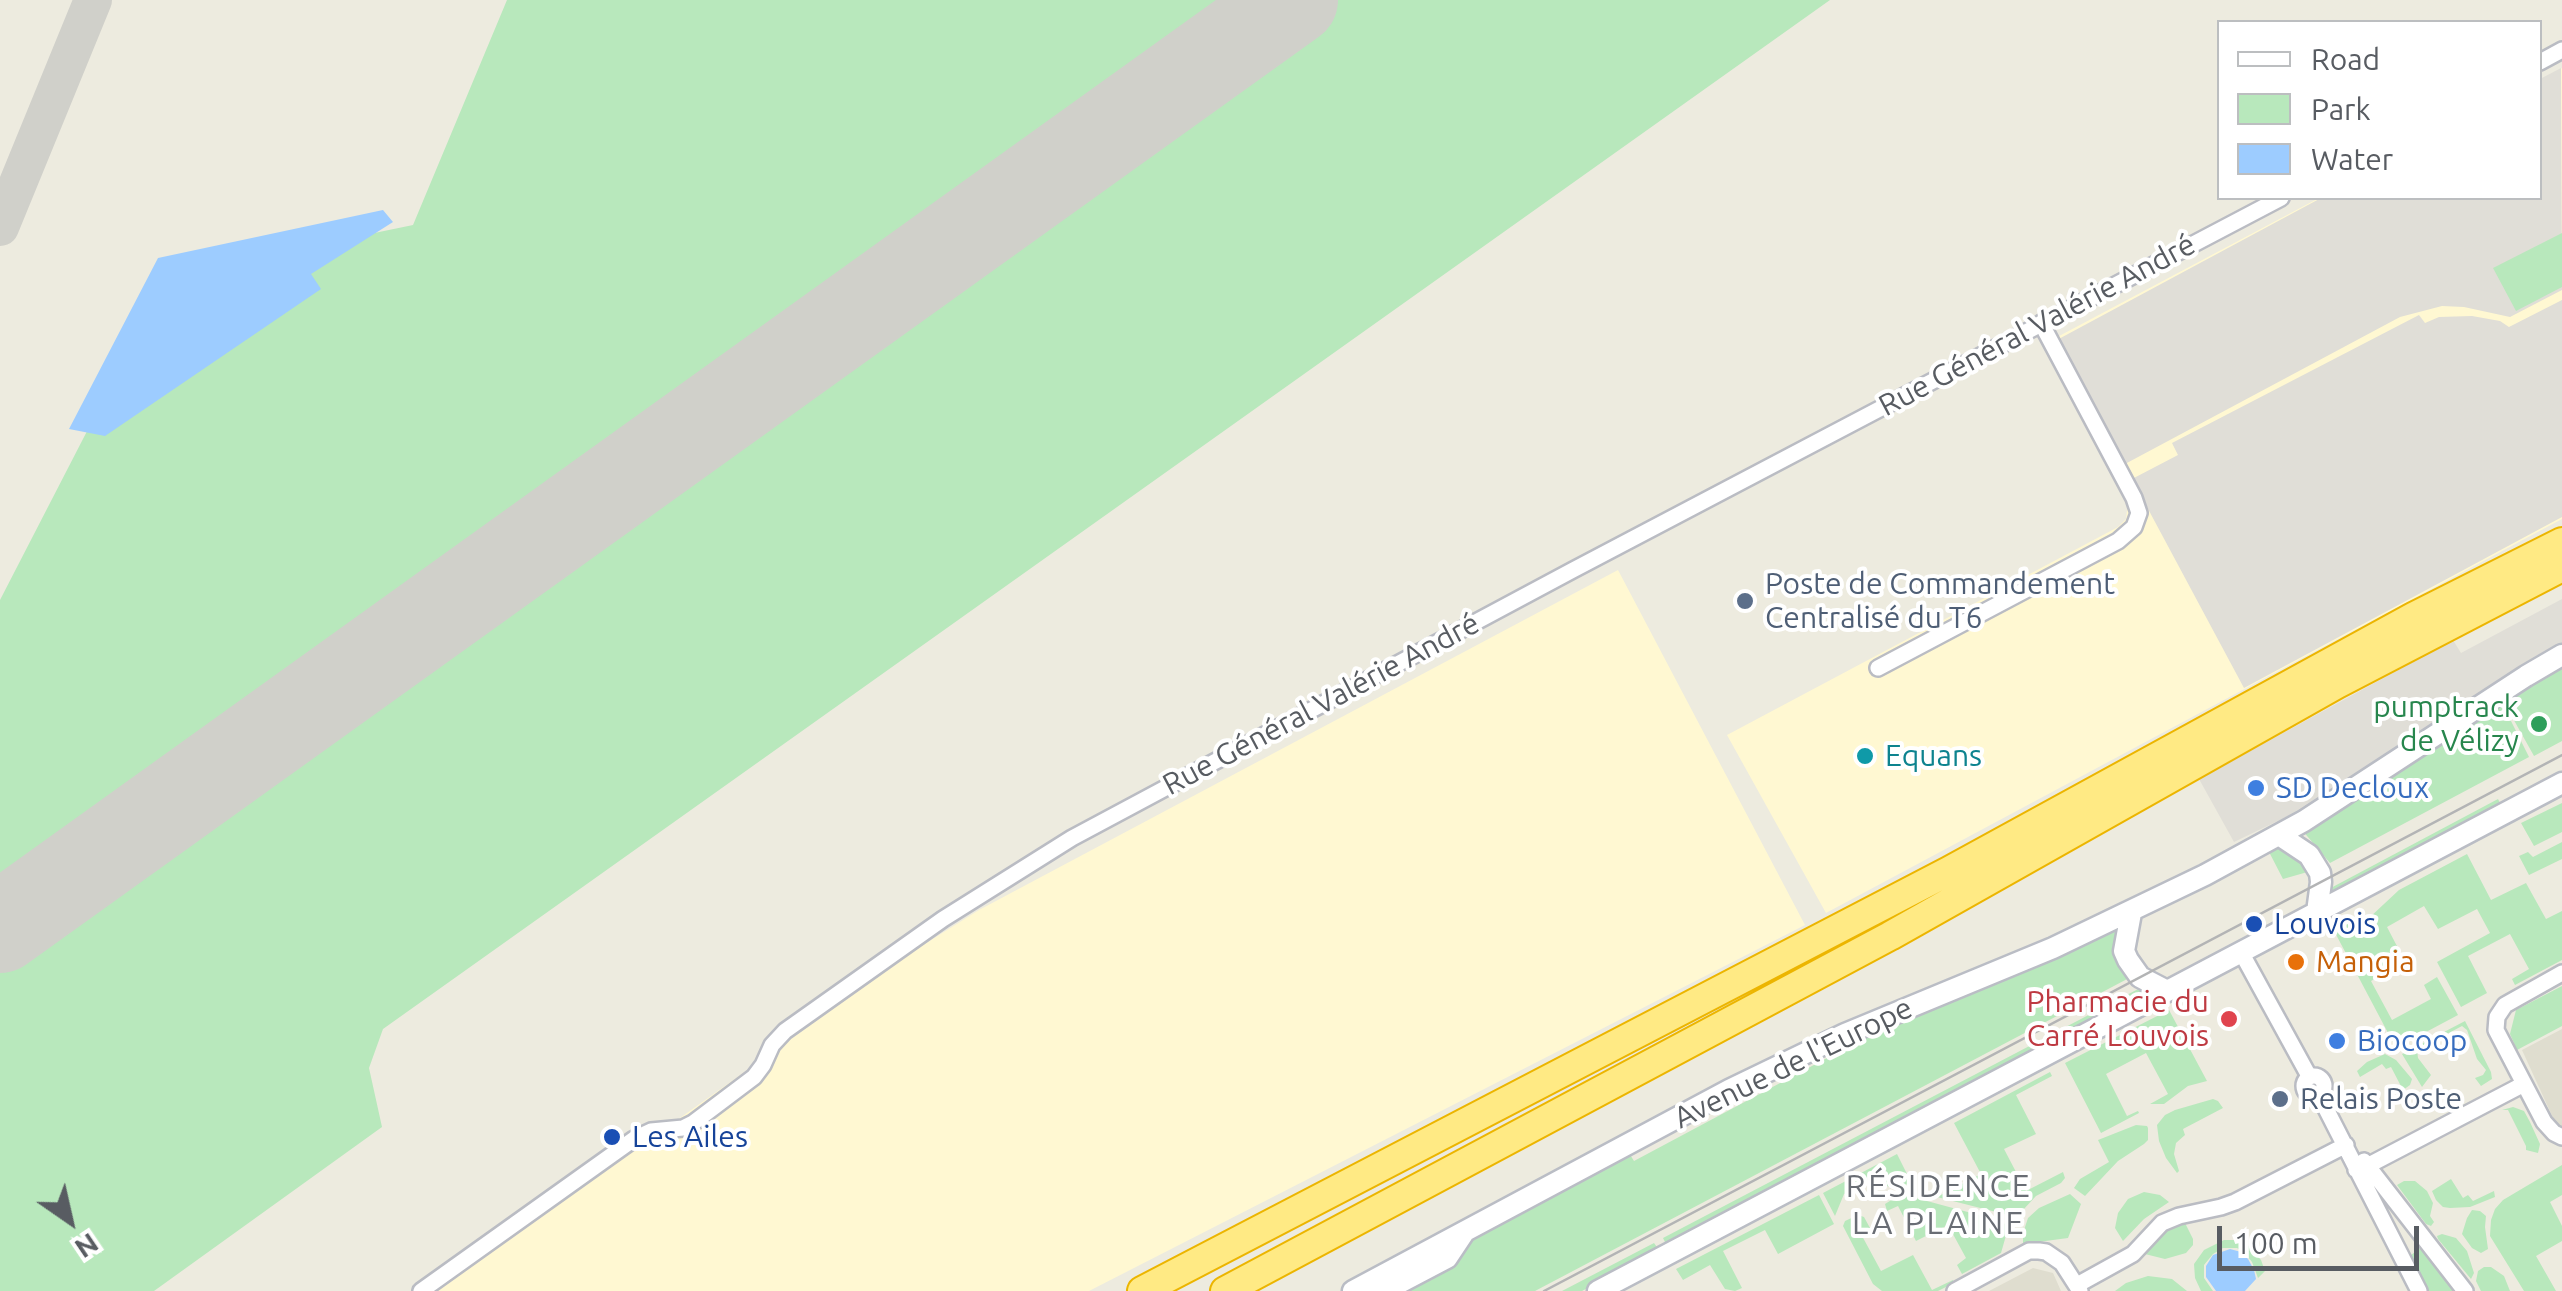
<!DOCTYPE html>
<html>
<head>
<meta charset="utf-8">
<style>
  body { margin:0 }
  #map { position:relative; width:2562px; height:1291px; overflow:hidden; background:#edebdf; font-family:Ubuntu,sans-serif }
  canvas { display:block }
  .legend { position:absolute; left:2217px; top:20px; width:325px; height:180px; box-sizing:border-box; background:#fff; border:2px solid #bcbec0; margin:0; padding:12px 18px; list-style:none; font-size:30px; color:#585c62 }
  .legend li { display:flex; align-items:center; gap:20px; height:50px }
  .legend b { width:50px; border:2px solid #bcbec0 }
  .north { position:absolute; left:20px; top:1171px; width:100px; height:100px; -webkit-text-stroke:8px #fff; paint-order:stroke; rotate:146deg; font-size:28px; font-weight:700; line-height:40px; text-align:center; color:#585c62 }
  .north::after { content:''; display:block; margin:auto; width:35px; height:45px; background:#585c62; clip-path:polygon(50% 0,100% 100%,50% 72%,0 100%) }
  .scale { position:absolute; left:2217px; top:1226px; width:202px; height:45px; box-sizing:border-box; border:5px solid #585c62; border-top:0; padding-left:12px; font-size:30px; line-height:35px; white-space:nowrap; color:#585c62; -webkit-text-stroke:8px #fff; paint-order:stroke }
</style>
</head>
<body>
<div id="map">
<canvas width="2562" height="1291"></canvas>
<ul class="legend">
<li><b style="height:12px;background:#fff"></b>Road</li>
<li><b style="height:28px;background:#b8e8bc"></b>Park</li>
<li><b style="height:28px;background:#9dccff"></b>Water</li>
</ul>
<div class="north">N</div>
<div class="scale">100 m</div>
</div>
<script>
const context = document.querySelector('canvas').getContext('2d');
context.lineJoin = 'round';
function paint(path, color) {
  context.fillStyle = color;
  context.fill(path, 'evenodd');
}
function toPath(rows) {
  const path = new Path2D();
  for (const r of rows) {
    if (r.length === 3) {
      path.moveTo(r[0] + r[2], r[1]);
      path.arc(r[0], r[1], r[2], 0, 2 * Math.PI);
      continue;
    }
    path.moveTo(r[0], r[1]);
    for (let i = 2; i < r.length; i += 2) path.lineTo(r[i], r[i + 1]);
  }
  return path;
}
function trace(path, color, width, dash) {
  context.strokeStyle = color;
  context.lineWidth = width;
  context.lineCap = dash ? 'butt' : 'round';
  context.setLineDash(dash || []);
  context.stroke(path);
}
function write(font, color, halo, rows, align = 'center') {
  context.font = font + ' Ubuntu,sans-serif';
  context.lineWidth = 8;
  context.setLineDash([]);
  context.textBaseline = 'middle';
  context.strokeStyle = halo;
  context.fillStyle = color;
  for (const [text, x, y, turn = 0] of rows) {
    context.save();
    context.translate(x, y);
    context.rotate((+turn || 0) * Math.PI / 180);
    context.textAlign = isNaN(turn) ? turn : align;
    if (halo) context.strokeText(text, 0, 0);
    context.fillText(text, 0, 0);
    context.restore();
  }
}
const commercial = toPath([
  [2562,68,2562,519,1826,913,1727,735,2118,527,2126,519,2128,502,2046,343,2319,198,2540,198,2540,80],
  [1618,570,1805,925,1089,1291,437,1291,920,947,979,910]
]);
const industrial = toPath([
  [2561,68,2562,290,2510,317,2464,307,2442,306,2400,317,2125,464,2055,341,2321,198,2540,198,2540,79],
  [2562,300,2562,517,2244,688,2132,479,2178,455,2172,443,2419,315,2425,323,2439,317,2472,316,2500,321,2509,327],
  [2562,599,2562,644,2288,816,2234,842,2199,779,2453,640,2461,653]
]);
const education = toPath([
  [2562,1029,2562,1127,2554,1120,2522,1050],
  [2033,1268,2053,1273,2061,1291,1989,1291]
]);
const green = toPath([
  [507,0,1830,0,383,1029,369,1068,382,1127,154,1291,0,1291,0,600,167,276,413,225],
  [2562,233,2562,287,2516,311,2493,268],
  [2562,662,2562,741,2534,756,2506,706,2504,707,2529,757,2330,863,2302,830],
  [2498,799,2502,807,2327,900,2327,890],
  [2562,803,2562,832,2534,846,2521,823],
  [2562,842,2562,859,2529,875,2519,856,2528,852,2533,857],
  [2273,847,2295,853,2311,871,2283,879,2267,848],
  [2467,854,2491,900,2526,883,2546,919,2562,911,2562,960,2515,985,2512,979,2529,969,2510,934,2468,956,2487,993,2461,1007,2437,962,2490,933,2477,909,2438,929,2424,906,2387,927,2399,950,2396,952,2402,963,2371,981,2392,1020,2431,999,2424,985,2437,977,2458,1015,2396,1048,2332,927,2352,916,2363,920,2369,918,2399,890],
  [2122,925,2131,977,1535,1291,1397,1291,1454,1261,1484,1228,1629,1153,1634,1161,1915,1011],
  [2562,986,2562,1026,2517,1050,2510,1034,2516,1010],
  [2142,987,2149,991,1667,1246,1663,1238],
  [2169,1010,2207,1081,2188,1086,2164,1104,2150,1104,2168,1094,2146,1053,2106,1074,2127,1116,2138,1111,2139,1113,2101,1133,2065,1063],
  [2465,1021,2491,1072,2492,1079,2481,1086,2475,1078,2483,1075,2486,1070,2477,1059,2467,1030,2462,1026,2417,1050,2418,1058,2431,1075,2422,1087,2402,1054],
  [2385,1054,2396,1060,2412,1079,2410,1085,2403,1090,2391,1067,2386,1069,2382,1064,2360,1077,2357,1071,2367,1062],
  [2050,1072,2052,1076,2016,1095,2036,1134,2004,1149,2026,1191,2063,1172,2065,1178,2061,1183,2036,1196,2023,1210,2015,1223,2012,1217,2004,1214,1937,1197,1981,1174,1954,1123],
  [2213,1099,2218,1101,2223,1108,2183,1129,2185,1135,2176,1143,2174,1154,2179,1171,2177,1173,2166,1158,2159,1141,2157,1125,2165,1115,2175,1110],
  [2513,1107,2524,1111,2530,1122,2540,1144,2538,1153,2526,1150,2526,1146,2508,1110,2502,1110],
  [2136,1125,2147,1126,2148,1128,2148,1140,2144,1144,2118,1161,2085,1196,2074,1188,2080,1179,2109,1162,2098,1140],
  [1897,1154,1911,1182,1898,1189,1868,1181,1844,1194,1835,1216,1823,1193],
  [2562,1165,2562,1195,2550,1202,2562,1226,2562,1241,2536,1256,2556,1291,2524,1291,2490,1236,2491,1220,2495,1209,2503,1200],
  [2451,1179,2463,1198,2468,1195,2473,1201,2494,1191,2495,1197,2470,1207,2450,1208,2443,1207,2436,1200,2432,1191],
  [2404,1181,2415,1181,2427,1191,2433,1203,2430,1216,2434,1222,2431,1226,2426,1224,2397,1185],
  [2144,1192,2160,1195,2169,1202,2144,1219,2123,1241,2115,1228,2118,1213,2128,1199],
  [1901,1194,2001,1221,2006,1225,2007,1232,2001,1253,1962,1274,1957,1265,1966,1258,1948,1225,1916,1241,1898,1206,1887,1211,1885,1204],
  [2070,1194,2081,1204,2068,1238,2023,1244,2023,1233,2028,1218,2039,1208],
  [1819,1195,1834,1224,1778,1254,1765,1230,1723,1251,1742,1288,1735,1291,1725,1289,1710,1265,1683,1280,1676,1269],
  [2472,1210,2480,1211,2486,1216,2485,1227,2488,1249,2481,1253,2472,1248,2462,1234,2467,1218],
  [1858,1215,1864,1217,1870,1228,1861,1234,1881,1271,1913,1255,1932,1290,1953,1280,1954,1283,1938,1291,1882,1291,1873,1284,1843,1226,1845,1221],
  [2184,1221,2193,1239,2193,1245,2186,1253,2165,1259,2141,1253,2160,1231],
  [2442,1234,2456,1238,2467,1251,2474,1273,2471,1279,2438,1239,2437,1236],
  [2224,1240,2235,1240,2247,1244,2261,1260,2265,1271,2258,1278,2252,1262,2244,1252,2237,1248,2223,1248,2213,1254,2204,1265,2204,1278,2213,1291,2201,1291,2195,1278,2194,1264,2204,1250],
  [1654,1243,1659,1250,1582,1291,1562,1291],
  [2424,1245,2460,1291,2423,1291,2406,1259],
  [2484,1267,2491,1267,2504,1276,2510,1291,2481,1291,2476,1281,2478,1271],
  [2148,1276,2172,1279,2187,1291,2115,1291,2126,1283]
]);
const water = toPath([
  [383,210,393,222,311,274,321,289,105,436,69,429,158,258],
  [2230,1249,2241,1252,2248,1259,2254,1270,2256,1279,2245,1291,2216,1291,2206,1277,2206,1266,2213,1255]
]);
const taxiway = toPath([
  [0,227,93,0]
]);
const runway = toPath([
  [0,928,1293,0]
]);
const street = toPath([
  [2540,62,2562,50],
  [1878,668,2118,541,2134,527,2139,513,2134,498,2041,323],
  [2241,952,2309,1076],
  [2562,973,2505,1005,2497,1017,2496,1030,2544,1122,2554,1133,2562,1137],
  [2314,1086,10],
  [2319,1095,2419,1291],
  [2364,1161,2465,1291],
  [2356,1170,2369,1165,2524,1084],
  [2077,1285,2133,1254,2162,1223,2179,1216,2221,1207,2235,1202,2346,1145],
  [421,1291,634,1139,651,1131,683,1128,693,1123,754,1077,763,1065,772,1045,785,1031,943,919,1072,838,1573,570,2281,198],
  [1955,1291,2029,1251,2039,1251,2046,1252,2062,1263,2080,1291]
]);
const secondary = toPath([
  [2279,835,2309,855,2320,873,2321,882,2317,912],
  [2131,913,2124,951,2128,960,2140,977,2167,991],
  [1353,1291,1729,1090,1845,1034,2053,948,2205,875,2304,821,2526,676,2562,655],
  [1384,1291,1447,1258,1463,1234],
  [1598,1291,2562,783]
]);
const highway = toPath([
  [1142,1291,1949,871,2413,617,2562,542],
  [1225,1291,1890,936,2337,684,2562,567]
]);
const tram = toPath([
  [1544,1291,2562,755]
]);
const markers = [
  [1745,601,10,"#5c6f8a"],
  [2539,724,10,"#2e9e5b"],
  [1865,756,10,"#0f9aa8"],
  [2256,788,10,"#3f7fe0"],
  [2254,924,10,"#1a4fb4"],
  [2296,962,10,"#e8710a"],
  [2229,1019,10,"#e0444e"],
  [2337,1041,10,"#3f7fe0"],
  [2280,1099,10,"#5c6f8a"],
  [612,1137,10,"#1a4fb4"]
];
const streetNames = [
  ["Rue Général Valérie André",2037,325,-28],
  ["Rue Général Valérie André",1321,704,-28],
  ["Avenue de l'Europe",1793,1063,-26]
];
const serviceNames = [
  ["Poste de Commandement",1765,584],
  ["Centralisé du T6",1765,618],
  ["Relais Poste",2300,1099]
];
const leisureNames = [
  ["pumptrack",2519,707],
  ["de Vélizy",2519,741]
];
const cultureNames = [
  ["Equans",1885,756]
];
const shopNames = [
  ["SD Decloux",2276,788],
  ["Biocoop",2357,1041]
];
const transitNames = [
  ["Louvois",2274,924],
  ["Les Ailes",632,1137]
];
const foodNames = [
  ["Mangia",2316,962]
];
const healthNames = [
  ["Pharmacie du",2209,1002],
  ["Carré Louvois",2209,1036]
];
const neighbourhoodNames = [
  ["RÉSIDENCE",1939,1186],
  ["LA PLAINE",1939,1223]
];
paint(commercial, '#fff8d2');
paint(industrial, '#e0ded7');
paint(education, '#dfddcf');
paint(green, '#b8e8bc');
paint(water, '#9dccff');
trace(taxiway, '#d0d0ca', 38);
trace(runway, '#d0d0ca', 90);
trace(street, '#babcc3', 20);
trace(secondary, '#babdc5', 25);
trace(highway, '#ecb500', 32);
trace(street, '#fff', 15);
trace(secondary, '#fff', 20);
trace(highway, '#ffea84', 28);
trace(tram, '#b3b4b5', 2.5);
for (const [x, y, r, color] of markers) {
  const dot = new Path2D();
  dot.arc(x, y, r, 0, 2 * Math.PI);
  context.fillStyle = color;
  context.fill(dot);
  trace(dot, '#fff', 4);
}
write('30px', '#585c62', '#fff', streetNames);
write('30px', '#4e5e75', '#fff', serviceNames, 'left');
write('30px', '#27864d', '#fff', leisureNames, 'right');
write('30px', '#0d838f', '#fff', cultureNames, 'left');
write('30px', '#366cbe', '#fff', shopNames, 'left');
write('30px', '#164399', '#fff', transitNames, 'left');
write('30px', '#c56008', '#fff', foodNames, 'left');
write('30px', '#be3a42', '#fff', healthNames, 'right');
context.letterSpacing = '2.5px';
write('32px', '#696d74', '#fff', neighbourhoodNames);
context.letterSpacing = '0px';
</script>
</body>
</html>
